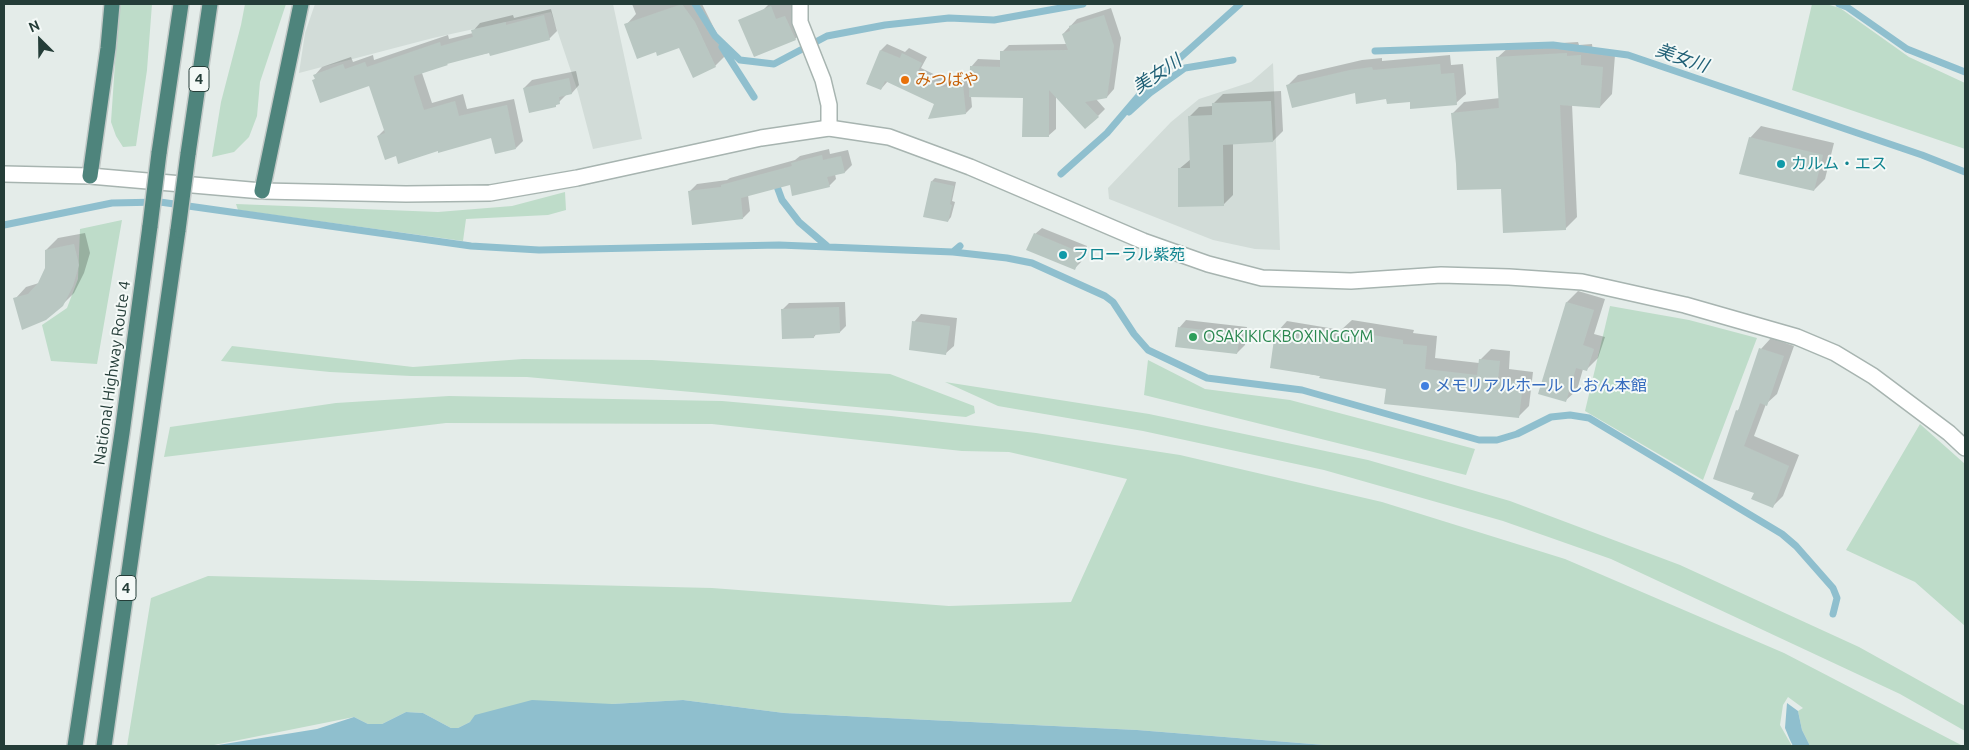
<!DOCTYPE html>
<html>
<head>
<meta charset="utf-8">
<style>
  body { margin:0 }
  #map { position:relative; width:1969px; height:750px; overflow:hidden; background:#e4ece9; font-family:Ubuntu,sans-serif }
  canvas { display:block }
  .frame { position:absolute; inset:0; border:5px solid #243d38; pointer-events:none }
  .north { position:absolute; left:15px; top:15px; width:50px; height:50px; -webkit-text-stroke:4px #f4f9f7; paint-order:stroke; rotate:337deg; font-size:14px; font-weight:700; line-height:20px; text-align:center; color:#243d38 }
  .north::after { content:''; display:block; margin:auto; width:18px; height:22px; background:#243d38; clip-path:polygon(50% 0,100% 100%,50% 72%,0 100%) }
</style>
</head>
<body>
<div id="map">
<canvas width="1969" height="750"></canvas>
<div class="frame"></div>
<div class="north">N</div>
</div>
<script>
const context = document.querySelector('canvas').getContext('2d');
context.lineJoin = 'round';
function paint(path, color) {
  context.fillStyle = color;
  context.fill(path, 'evenodd');
}
function toPath(rows) {
  const path = new Path2D();
  for (const r of rows) {
    path.moveTo(r[0], r[1]);
    for (let i = 2; i < r.length; i += 2) path.lineTo(r[i], r[i + 1]);
  }
  return path;
}
function trace(path, color, width, dash) {
  context.strokeStyle = color;
  context.lineWidth = width;
  context.lineCap = dash ? 'butt' : 'round';
  context.setLineDash(dash || []);
  context.stroke(path);
}
function write(font, color, halo, rows, align = 'center') {
  context.font = font + ' Ubuntu,"Noto Sans JP",sans-serif';
  context.lineWidth = 4;
  context.setLineDash([]);
  context.textBaseline = 'middle';
  context.strokeStyle = halo;
  context.fillStyle = color;
  for (const [text, x, y, turn = 0] of rows) {
    context.save();
    context.translate(x, y);
    context.rotate((+turn || 0) * Math.PI / 180);
    context.textAlign = isNaN(turn) ? turn : align;
    if (halo) context.strokeText(text, 0, 0);
    context.fillText(text, 0, 0);
    context.restore();
  }
}
const built = toPath([
  [315,4,613,4,642,139,593,149,578,92,551,12,433,38,299,73,305,33],
  [1273,63,1280,250,1255,249,1213,240,1109,199,1108,188,1171,122,1199,99,1251,82]
]);
const green = toPath([
  [119,4,152,4,147,70,136,146,123,147,116,136,111,122],
  [245,4,286,4,260,82,257,116,249,137,234,152,212,157,221,102,241,25],
  [1812,4,1826,4,1840,8,1909,57,1965,83,1965,149,1792,90],
  [565,192,566,210,548,215,466,219,463,241,238,210,236,204,438,212,512,206],
  [122,220,97,364,51,361,42,325,67,308,78,279,80,229],
  [1610,306,1689,320,1757,338,1703,480,1585,411],
  [232,346,413,367,523,359,652,360,890,374,974,406,975,413,966,417,527,377,411,376,330,372,221,361],
  [1148,360,1205,389,1290,400,1475,449,1466,475,1144,395],
  [945,382,1149,414,1368,460,1510,501,1680,565,1859,647,1965,706,1965,731,1900,694,1611,559,1503,521,1324,470,1143,431,998,406],
  [449,396,722,401,891,416,1036,433,1180,455,1382,502,1565,559,1784,653,1963,746,1810,746,1802,730,1798,711,1803,708,1788,697,1783,705,1780,725,1792,746,1337,746,1137,730,784,713,683,700,612,704,470,722,458,728,451,728,423,713,406,712,382,724,368,724,354,717,209,746,127,746,151,598,208,576,712,588,949,606,1071,602,1127,479,1009,452,962,451,712,424,446,423,164,457,170,427,336,403],
  [1920,424,1965,464,1965,626,1915,582,1846,550]
]);
const water = toPath([
  [532,700,612,704,683,700,784,713,1137,730,1337,746,212,746,317,729,354,717,368,724,382,724,406,712,423,713,451,728,458,728,470,722,475,715],
  [1787,703,1798,711,1802,730,1810,746,1793,746,1790,740,1785,728]
]);
const shadow = toPath([
  [632,4,702,4,727,54,715,66,680,47,626,25,636,14],
  [769,4,793,4,803,31,795,39,762,11],
  [1111,8,1121,38,1114,89,1107,97,1096,99,1105,109,1098,116,1056,96,1056,129,1048,136,1024,96,971,96,972,107,966,113,935,104,888,81,881,89,881,50,887,44,905,52,909,48,927,57,921,68,950,82,969,79,969,85,971,84,971,67,978,59,1001,60,1002,52,1009,45,1067,44,1063,34,1077,19],
  [551,9,557,31,549,39,449,62,422,73,432,103,463,94,467,109,514,99,523,141,516,148,492,137,396,154,378,136,385,129,370,84,314,80,316,78,315,75,322,67,351,57,353,62,373,55,374,60,448,35,449,39,473,33,473,31,480,23,513,15,514,18],
  [1578,42,1579,45,1592,44,1593,53,1615,55,1612,94,1600,107,1572,104,1577,217,1565,229,1502,187,1452,114,1464,102,1500,98,1497,58,1510,46],
  [1450,55,1451,65,1463,64,1466,94,1456,103,1411,100,1356,92,1288,85,1298,75,1362,60,1382,58,1382,61],
  [576,71,579,85,572,93,567,94,555,106,524,88,532,80],
  [1281,91,1283,131,1273,141,1233,143,1233,195,1223,205,1179,169,1191,159,1189,117,1199,107,1213,106,1213,104,1223,94],
  [1761,126,1834,143,1825,179,1814,190,1750,138],
  [829,149,830,154,848,150,852,165,845,172,835,174,836,179,829,186,790,183,748,195,750,211,743,218,690,191,697,184,727,180,730,178,795,160,800,156],
  [935,178,956,182,952,201,955,202,951,217,948,221,932,181],
  [1042,228,1087,246,1081,262,1075,268,1035,234],
  [85,233,90,253,84,273,74,293,62,305,15,299,26,287,39,283,46,268,46,250,58,238],
  [1578,291,1605,299,1594,334,1605,337,1598,358,1586,370,1583,369,1577,390,1565,401,1567,302],
  [845,302,846,326,840,332,817,333,814,337,783,309,789,303],
  [921,314,957,318,954,346,946,353,914,322],
  [1186,320,1247,327,1245,345,1237,353,1179,328],
  [1352,320,1414,330,1413,333,1437,336,1435,358,1479,363,1480,360,1491,349,1510,351,1509,369,1533,372,1529,406,1518,417,1387,388,1271,367,1277,332,1287,321,1341,330],
  [1771,338,1794,346,1777,394,1766,404,1754,436,1799,455,1783,496,1773,506,1755,492,1715,478,1737,411,1741,407,1761,349]
]);
const stream = toPath([
  [695,4,715,36,740,60,774,64,827,36,885,25,949,18,994,20,1083,4],
  [1839,4,1847,7,1907,49,1965,72],
  [722,47,754,97],
  [1375,51,1553,45,1628,55,1922,155,1965,172],
  [1129,112,1150,93,1185,68,1233,60],
  [1061,174,1107,133,1142,92,1240,4],
  [775,181,782,200,799,222,827,246],
  [4,225,112,203,160,202,471,246,539,250,779,245,953,252,960,246],
  [953,252,1007,258,1032,263,1105,296,1113,302,1134,334,1148,350,1207,378,1302,390,1479,440,1497,440,1517,434,1551,417,1570,415,1589,418,1782,534,1796,546,1833,588,1837,598,1833,614]
]);
const building = toPath([
  [682,4,695,22,716,67,693,78,679,48,657,56,656,52,637,59,624,24],
  [771,6,776,19,785,16,796,40,754,57,738,20],
  [544,15,550,40,490,56,489,53,447,64,448,65,414,76,414,79,424,110,455,101,459,116,507,105,516,149,495,154,491,138,438,153,438,151,398,164,396,156,385,160,377,136,385,133,369,86,320,103,312,80,315,79,313,75,343,64,345,69,365,62,367,67,440,42,441,46,473,37,471,30,506,22,506,25],
  [1104,15,1114,46,1107,98,1085,102,1099,117,1085,129,1049,90,1049,137,1022,137,1023,98,969,97,970,66,1000,67,1000,51,1068,50,1062,34,1070,31,1069,26],
  [880,50,900,58,902,53,922,63,916,75,943,87,963,85,966,114,928,119,934,104,885,81,881,90,866,84],
  [1567,53,1567,56,1581,55,1581,65,1603,67,1600,108,1560,105,1566,230,1503,233,1501,189,1457,190,1456,164,1451,113,1499,108,1496,57],
  [1440,64,1441,74,1454,73,1457,105,1410,109,1410,102,1387,104,1386,99,1356,104,1355,93,1292,108,1286,85,1350,70,1372,67,1373,70],
  [569,78,572,94,559,97,560,104,556,105,556,107,529,113,523,88],
  [1271,101,1273,142,1223,145,1224,206,1178,207,1178,168,1190,168,1188,116,1212,115,1212,103],
  [1749,137,1823,155,1814,191,1739,174],
  [822,155,823,160,841,156,845,173,827,177,830,187,792,196,790,185,741,198,743,219,692,225,688,191,721,187,721,185,792,166,791,163],
  [931,181,954,186,950,204,952,205,948,222,923,217],
  [1034,233,1082,253,1075,270,1026,250],
  [74,244,79,265,73,286,63,306,46,320,22,330,13,298,28,294,38,283,45,268,45,250],
  [1566,302,1594,310,1583,345,1594,349,1587,371,1576,368,1566,402,1538,394],
  [839,307,840,333,814,335,814,338,782,339,781,309],
  [912,321,950,326,946,355,909,350],
  [1178,327,1240,334,1237,354,1175,347],
  [1340,330,1403,340,1403,344,1427,346,1425,369,1477,375,1479,359,1500,361,1498,380,1523,382,1519,418,1384,404,1386,389,1319,378,1320,376,1270,368,1275,332,1338,342],
  [1759,348,1784,356,1767,406,1760,403,1744,446,1789,466,1773,508,1751,499,1754,493,1713,479,1736,410,1738,411]
]);
const minor = toPath([
  [800,4,800,22,823,80,829,105,829,128]
]);
const tertiary = toPath([
  [4,174,90,176,262,191,406,194,490,193,577,178,761,138,829,128,889,137,970,167,1143,241,1208,264,1262,278,1351,281,1441,275,1509,277,1582,282,1685,305,1797,337,1835,353,1873,376,1949,433,1965,448]
]);
const trunk = toPath([
  [159,153,181,4],
  [188,154,210,4],
  [90,176,108,48,112,4],
  [262,191,301,4],
  [75,746,122,433,150,226],
  [104,746,178,230]
]);
const trunkBridge = toPath([
  [150,226,159,153],
  [178,230,188,154]
]);
const markers = [
  [905,80,5,"#e8710a"],
  [1781,164,5,"#0f9aa8"],
  [1063,255,5,"#0f9aa8"],
  [1193,337,5,"#2e9e5b"],
  [1425,386,5,"#3f7fe0"]
];
const shields = [
  [199,79,20],
  [126,588,20]
];
const shieldNames = [
  ["4",199,79],
  ["4",126,588]
];
const foodNames = [
  ["みつばや",915,80]
];
const cultureNames = [
  ["カルム・エス",1791,164],
  ["フローラル紫苑",1073,255]
];
const leisureNames = [
  ["OSAKIKICKBOXINGGYM",1203,337]
];
const streetNames = [
  ["National Highway Route 4",112,373,-82]
];
const shopNames = [
  ["メモリアルホール しおん本館",1435,386]
];
const waterNames = [
  ["美女川",1682,58,19],
  ["美女川",1157,74,-34]
];
paint(built, '#d2dcd8');
paint(green, '#bedcc9');
paint(water, '#8fbfce');
paint(shadow, '#0003');
trace(stream, '#8fbfce', 7);
paint(building, '#b9c7c2');
trace(minor, '#a7b4b0', 18);
trace(tertiary, '#a7b4b0', 18);
trace(trunk, '#c2c9c7', 18);
trace(minor, '#fff', 15);
trace(tertiary, '#fff', 15);
trace(trunk, '#4e847c', 15);
trace(trunkBridge, '#c2c9c7', 18, []);
trace(trunkBridge, '#4e847c', 15);
for (const [x, y, r, color] of markers) {
  const dot = new Path2D();
  dot.arc(x, y, r, 0, 2 * Math.PI);
  context.fillStyle = color;
  context.fill(dot);
  trace(dot, '#f4f9f7', 2);
}
for (const [x, y, w] of shields) {
  const box = new Path2D();
  box.roundRect(x - w / 2, y - 12.5, w, 25, 4);
  context.fillStyle = '#f4f9f7';
  context.fill(box);
  trace(box, '#243d38', 1);
}
write('bold 15px', '#243d38', null, shieldNames);
write('16px', '#c56008', '#f4f9f7', foodNames, 'left');
write('16px', '#0d838f', '#f4f9f7', cultureNames, 'left');
write('16px', '#27864d', '#f4f9f7', leisureNames, 'left');
write('16px', '#243d38', '#f4f9f7', streetNames);
write('16px', '#366cbe', '#f4f9f7', shopNames, 'left');
write('italic 18px', '#216076', '#f4f9f7', waterNames);
</script>
</body>
</html>
